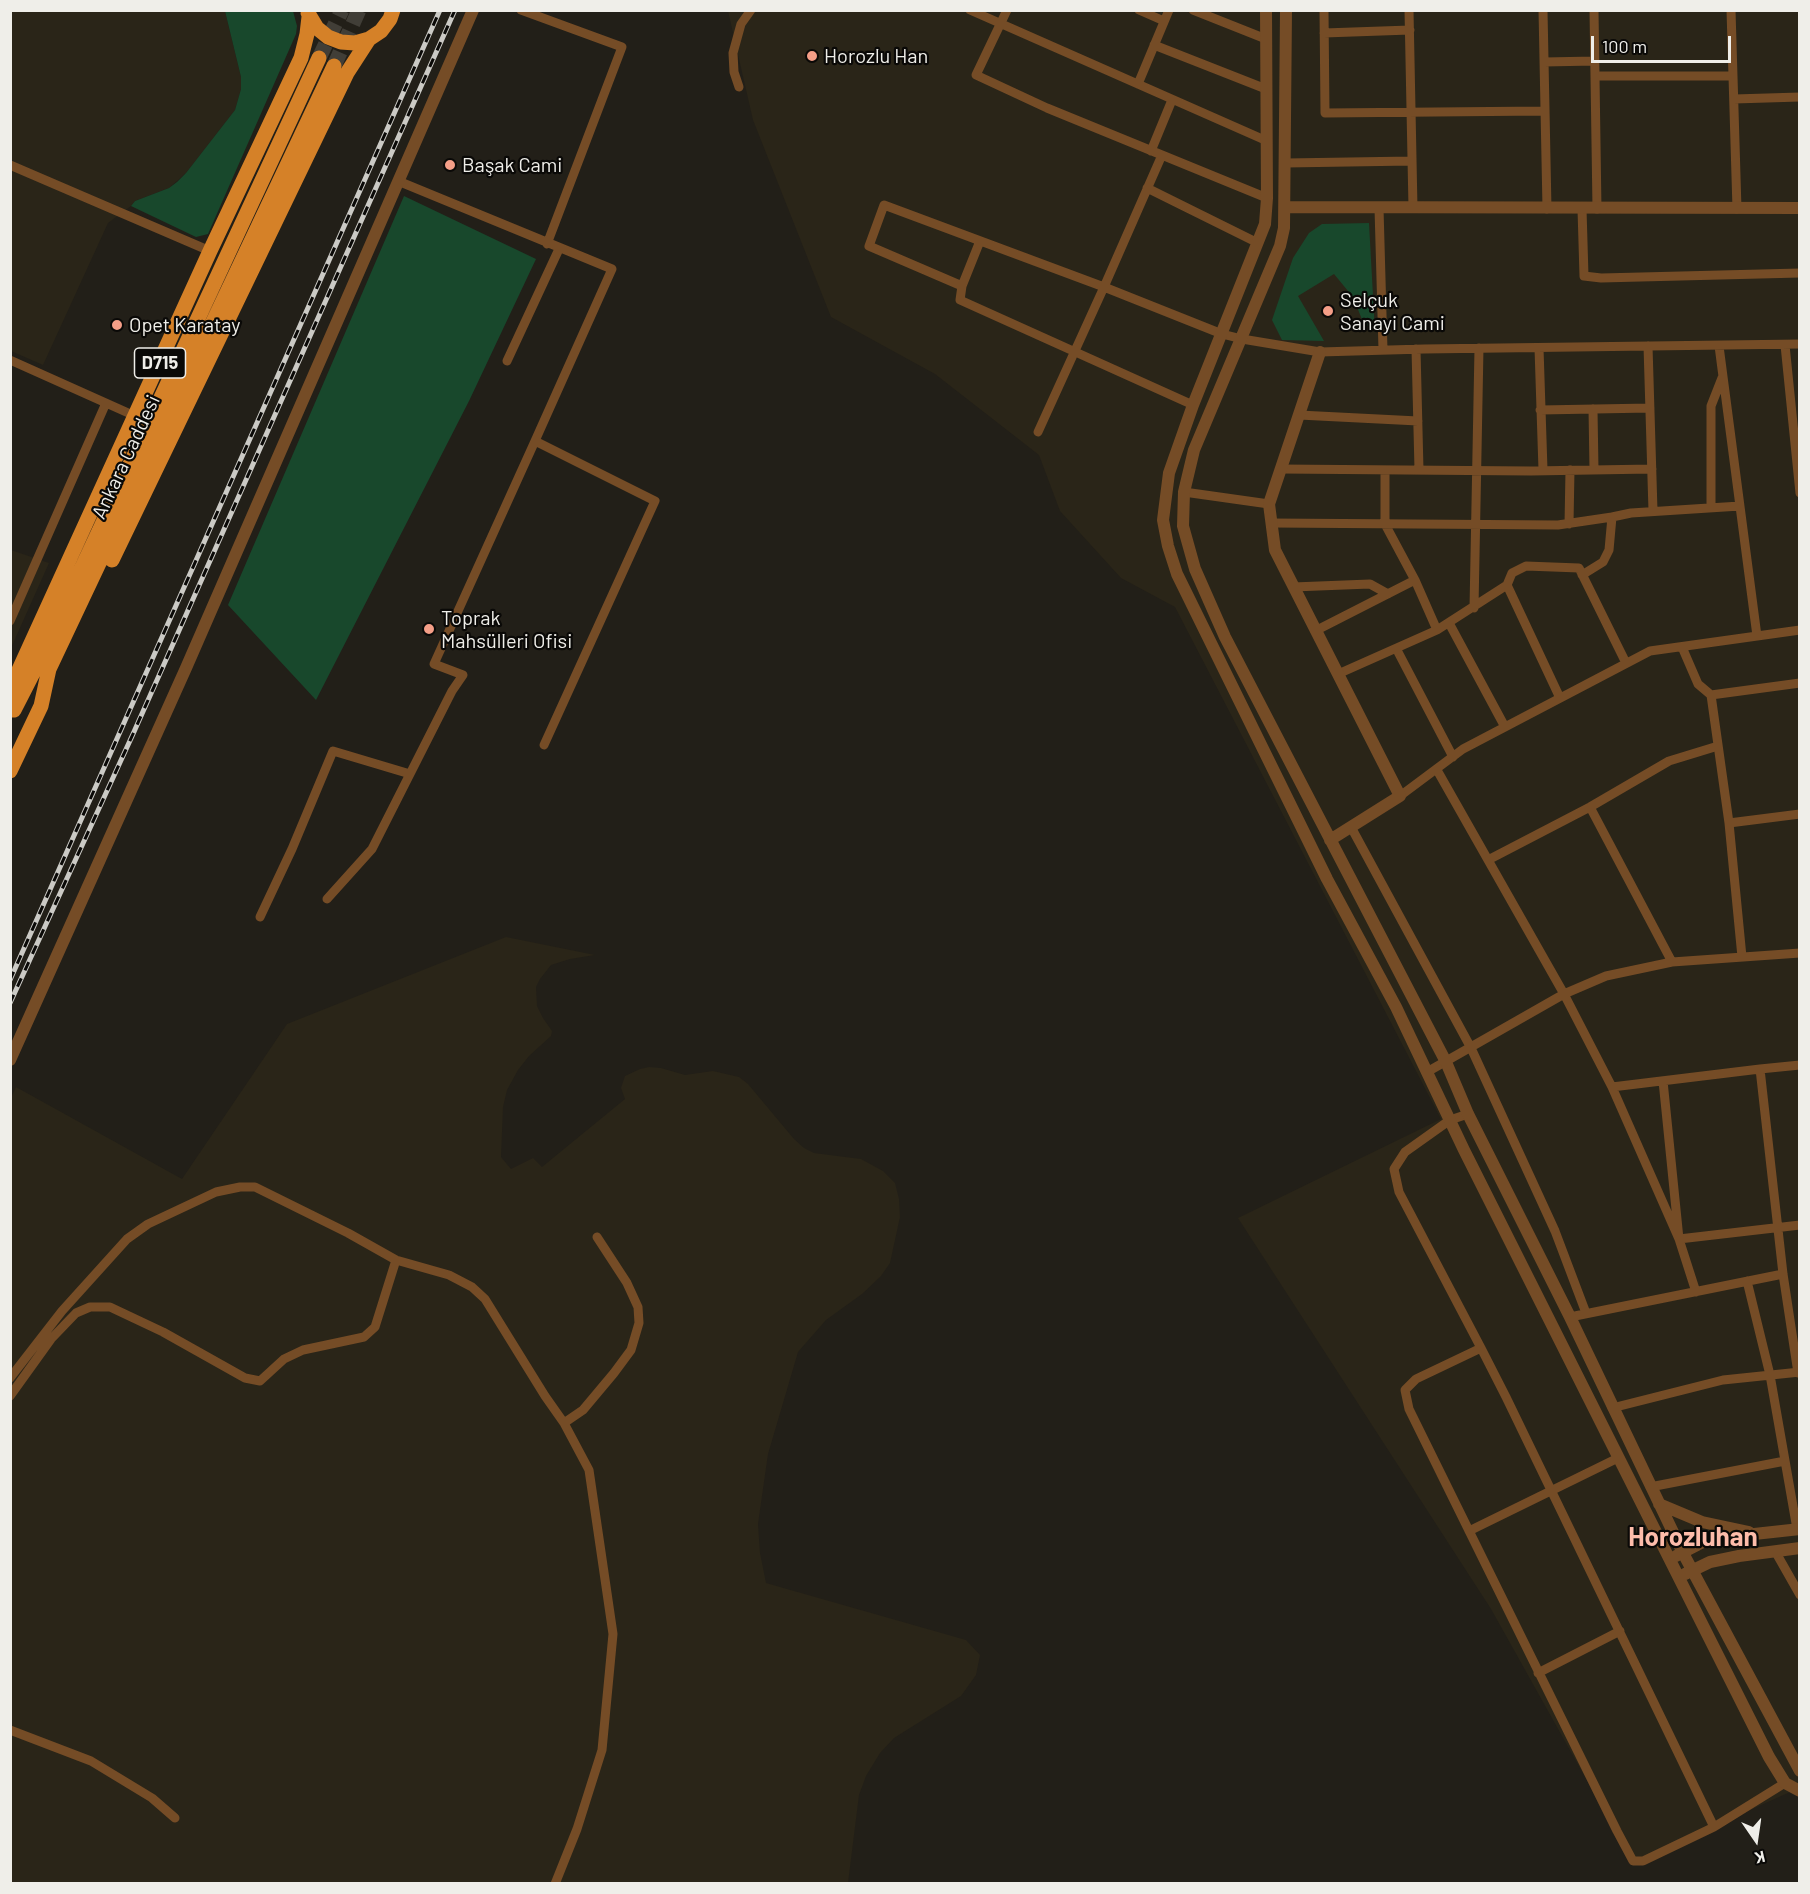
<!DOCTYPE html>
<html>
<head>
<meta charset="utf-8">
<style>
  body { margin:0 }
  #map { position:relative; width:1810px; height:1894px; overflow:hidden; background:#221f18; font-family:Barlow,sans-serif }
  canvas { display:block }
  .frame { position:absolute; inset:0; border:12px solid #efeee9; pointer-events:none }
  .north { position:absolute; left:1726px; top:1810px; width:60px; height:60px; -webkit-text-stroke:4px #0a0907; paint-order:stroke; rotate:167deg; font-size:16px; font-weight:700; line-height:24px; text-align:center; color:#efeee9 }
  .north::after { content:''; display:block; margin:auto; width:21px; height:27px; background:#efeee9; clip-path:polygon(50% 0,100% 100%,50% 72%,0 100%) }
  .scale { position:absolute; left:1591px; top:36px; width:140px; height:27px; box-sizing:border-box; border:3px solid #efeee9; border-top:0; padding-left:8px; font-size:18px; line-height:21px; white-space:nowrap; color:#efeee9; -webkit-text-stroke:4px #0a0907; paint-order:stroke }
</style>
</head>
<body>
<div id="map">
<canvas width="1810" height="1894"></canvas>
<div class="frame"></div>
<div class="north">K</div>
<div class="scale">100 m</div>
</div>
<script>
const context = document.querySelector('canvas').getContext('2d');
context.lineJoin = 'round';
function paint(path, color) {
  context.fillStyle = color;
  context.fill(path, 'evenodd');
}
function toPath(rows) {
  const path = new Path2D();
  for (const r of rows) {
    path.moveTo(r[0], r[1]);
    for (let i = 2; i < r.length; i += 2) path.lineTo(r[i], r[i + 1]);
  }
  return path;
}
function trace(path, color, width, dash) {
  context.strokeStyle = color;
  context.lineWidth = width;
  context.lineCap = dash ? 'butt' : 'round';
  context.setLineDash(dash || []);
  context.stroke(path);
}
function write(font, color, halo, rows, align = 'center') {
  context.font = font + ' Barlow,sans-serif';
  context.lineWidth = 4.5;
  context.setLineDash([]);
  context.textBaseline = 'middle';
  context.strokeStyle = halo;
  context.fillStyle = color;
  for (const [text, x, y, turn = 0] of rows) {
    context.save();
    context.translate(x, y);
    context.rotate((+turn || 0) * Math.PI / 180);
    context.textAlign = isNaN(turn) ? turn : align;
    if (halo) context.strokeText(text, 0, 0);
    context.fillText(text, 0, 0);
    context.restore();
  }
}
const built = toPath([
  [11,11,225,11,241,77,241,89,235,110,186,173,169,188,135,201,131,206,108,223,43,365,11,351],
  [728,11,1799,11,1799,1788,1633,1863,1491,1609,1238,1218,1441,1119,1175,607,1121,578,1060,511,1039,455,935,374,831,317,753,120],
  [11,550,49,563,11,648],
  [506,937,595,955,570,959,551,965,540,979,536,987,537,1006,543,1018,552,1031,551,1036,529,1056,518,1070,507,1090,503,1107,501,1157,511,1169,533,1158,542,1167,625,1099,621,1088,625,1076,640,1069,649,1067,661,1068,685,1075,713,1071,739,1077,748,1084,794,1139,804,1148,814,1153,861,1159,883,1171,895,1183,899,1199,900,1217,890,1263,881,1276,862,1294,826,1320,798,1352,768,1454,758,1524,760,1553,766,1583,966,1640,980,1655,976,1675,961,1696,894,1738,880,1753,866,1776,859,1795,848,1883,11,1884,10,1100,16,1087,182,1179,287,1024]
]);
const green = toPath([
  [225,11,293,11,297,26,296,34,208,234,196,237,131,206,135,201,169,188,177,182,186,173,235,110,241,89,241,77],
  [404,196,536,259,469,401,316,700,228,605],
  [1369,223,1375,332,1363,322,1353,297,1334,274,1298,296,1324,341,1282,340,1272,320,1293,258,1309,233,1322,224]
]);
const trunkTunnel = toPath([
  [319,58,342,10],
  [334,66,359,10]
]);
const minor = toPath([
  [521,10,622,47,547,244],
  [970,10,1267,141],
  [1007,10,976,75,1047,108,1267,198],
  [1139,10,1164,21],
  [1193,10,1266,39],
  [1324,10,1325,113,1545,111],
  [1409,10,1413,208],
  [1543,10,1547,209],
  [1594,10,1597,209],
  [1731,10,1737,209],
  [1324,33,1410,30],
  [1154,45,1266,89],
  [1544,62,1595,61],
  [1595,76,1733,76],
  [1138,84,1169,10],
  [739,87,734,72,733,53,741,24,751,10],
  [1734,99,1800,97],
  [1151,151,1172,100],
  [1162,155,1104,287,884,205,869,246,962,286,960,300,1193,405],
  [1286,163,1412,161],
  [10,165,210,251],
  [398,181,612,269,535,441,655,501,544,745],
  [1147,188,1258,243],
  [1379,208,1383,350],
  [1582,209,1584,276,1601,278,1800,273],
  [962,286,980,241],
  [1785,345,1800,493],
  [1648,346,1653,511],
  [1719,346,1757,636],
  [1539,348,1543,470],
  [1416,349,1419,470],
  [10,360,135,416],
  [507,361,559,249],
  [1593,409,1594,470],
  [1540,410,1650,408],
  [1299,415,1418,421],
  [1038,432,1104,287,1222,334,1242,339,1320,352,1424,349,1800,344],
  [1280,469,1531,471,1652,469],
  [1385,470,1385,524,1415,580,1437,630],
  [1184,492,1269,504],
  [1711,508,1711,406,1722,378],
  [1271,523,1558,525,1612,517],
  [1569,524,1570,470],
  [1582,575,1603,562,1609,550,1612,517,1631,513,1740,506],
  [1507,585,1512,573,1526,566,1579,568,1626,663],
  [1293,587,1370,584,1388,594],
  [1474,608,1479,348],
  [10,621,106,403],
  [1449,623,1505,727],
  [1315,631,1415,580],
  [1682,647,1698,684,1711,695],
  [1397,650,1453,757],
  [1338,674,1437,630,1507,585,1560,698],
  [1800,683,1711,695,1729,823,1800,814],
  [1437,770,1564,994,1612,1087,1679,1239,1696,1292],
  [1400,796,1463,749,1650,651,1800,630],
  [1590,807,1672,962],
  [1729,823,1742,957],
  [1351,827,1471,1048,1555,1231,1586,1313],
  [1488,860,1590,807,1669,761,1718,746],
  [327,899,372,849,452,691,463,675,434,664,535,441],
  [260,917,292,849,333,751,410,774],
  [1760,1069,1800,1065],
  [1427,1072,1564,994,1606,976,1672,962,1800,953],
  [1663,1081,1679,1239,1800,1225],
  [1612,1087,1760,1069,1783,1274,1798,1373],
  [1468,1114,1450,1120,1405,1152,1394,1169,1399,1192,1481,1348,1506,1397,1714,1827,1643,1861,1633,1861,1617,1831,1409,1409,1405,1390,1416,1379,1481,1348],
  [1747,1281,1770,1375,1797,1529],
  [1570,1317,1783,1274],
  [10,1378,62,1311,127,1239,148,1224,216,1192,240,1187,255,1187,348,1233,396,1260,449,1275,472,1287,485,1299,545,1396,564,1423,589,1470,613,1634,602,1750,577,1829,555,1884],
  [10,1396,51,1339,76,1313,90,1307,110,1307,163,1332,245,1378,260,1381,284,1359,303,1350,364,1337,375,1327,396,1260],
  [1612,1408,1723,1380,1800,1372],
  [564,1423,583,1410,614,1373,631,1350,639,1323,638,1307,627,1283,597,1237],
  [1650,1487,1785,1461],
  [1469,1531,1618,1458],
  [1775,1551,1800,1595],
  [1538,1673,1620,1631],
  [10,1730,91,1761,152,1798,175,1818],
  [1714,1827,1785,1783]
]);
const tertiary = toPath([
  [1266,10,1267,198,1265,224,1193,405,1169,473,1163,520,1168,546,1177,574,1327,879,1396,1007,1464,1150,1769,1757,1785,1783,1800,1791],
  [1286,10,1284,228,1280,246,1194,450,1184,492,1183,526,1195,569,1225,637,1446,1062,1468,1114,1570,1317,1683,1553,1800,1771],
  [1285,207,1800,208],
  [1320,352,1269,504,1275,550,1400,796,1330,840],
  [10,1060,186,668,473,10],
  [1659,1504,1702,1522,1749,1532],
  [1676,1556,1703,1542,1736,1536,1800,1529],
  [1685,1574,1710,1562,1739,1556,1800,1548]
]);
const trunk = toPath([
  [308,13,317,28,328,37,341,42,355,43,369,39,381,31,390,19,393,10],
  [112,560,347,73,369,39],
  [14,709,12,685,210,251,301,58,307,34,309,17],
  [14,710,34,671,319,58],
  [10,771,41,706,49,669,334,66]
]);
const rail = toPath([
  [10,980,440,10],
  [10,1003,133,734,455,10]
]);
const markers = [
  [812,56,6,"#f49e87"],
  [450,165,6,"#f49e87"],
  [1328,311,6,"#f49e87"],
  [117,325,6,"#f49e87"],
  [429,629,6,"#f49e87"]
];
const shields = [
  [160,363,51]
];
const shieldNames = [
  ["D715",160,363]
];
const poiNames = [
  ["Horozlu Han",824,56],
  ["Başak Cami",462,165],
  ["Selçuk",1340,300],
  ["Sanayi Cami",1340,323],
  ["Opet Karatay",129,325],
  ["Toprak",441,618],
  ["Mahsülleri Ofisi",441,641]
];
const streetNames = [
  ["Ankara Caddesi",126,457,-65]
];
const districtNames = [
  ["Horozluhan",1693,1537]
];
paint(built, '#2a2518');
paint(green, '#18482c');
trace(trunkTunnel, '#413e37', 15, [15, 8]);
trace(minor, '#754c26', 9);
trace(tertiary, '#754c26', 12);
trace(trunk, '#d58128', 15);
trace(rail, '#cbcac5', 5);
trace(rail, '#0a0907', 3, [9]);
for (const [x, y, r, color] of markers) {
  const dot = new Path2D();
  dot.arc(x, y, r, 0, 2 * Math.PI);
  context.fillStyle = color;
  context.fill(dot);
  trace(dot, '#0a0907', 2);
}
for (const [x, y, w] of shields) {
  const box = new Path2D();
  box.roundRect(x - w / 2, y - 15, w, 30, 4.5);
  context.fillStyle = '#0a0907';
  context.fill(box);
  trace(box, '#efeee9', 1.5);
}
write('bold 18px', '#efeee9', null, shieldNames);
write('20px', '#efeee9', '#0a0907', poiNames, 'left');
write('20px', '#efeee9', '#0a0907', streetNames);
write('bold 26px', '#fdbcaa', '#0a0907', districtNames);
</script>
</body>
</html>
